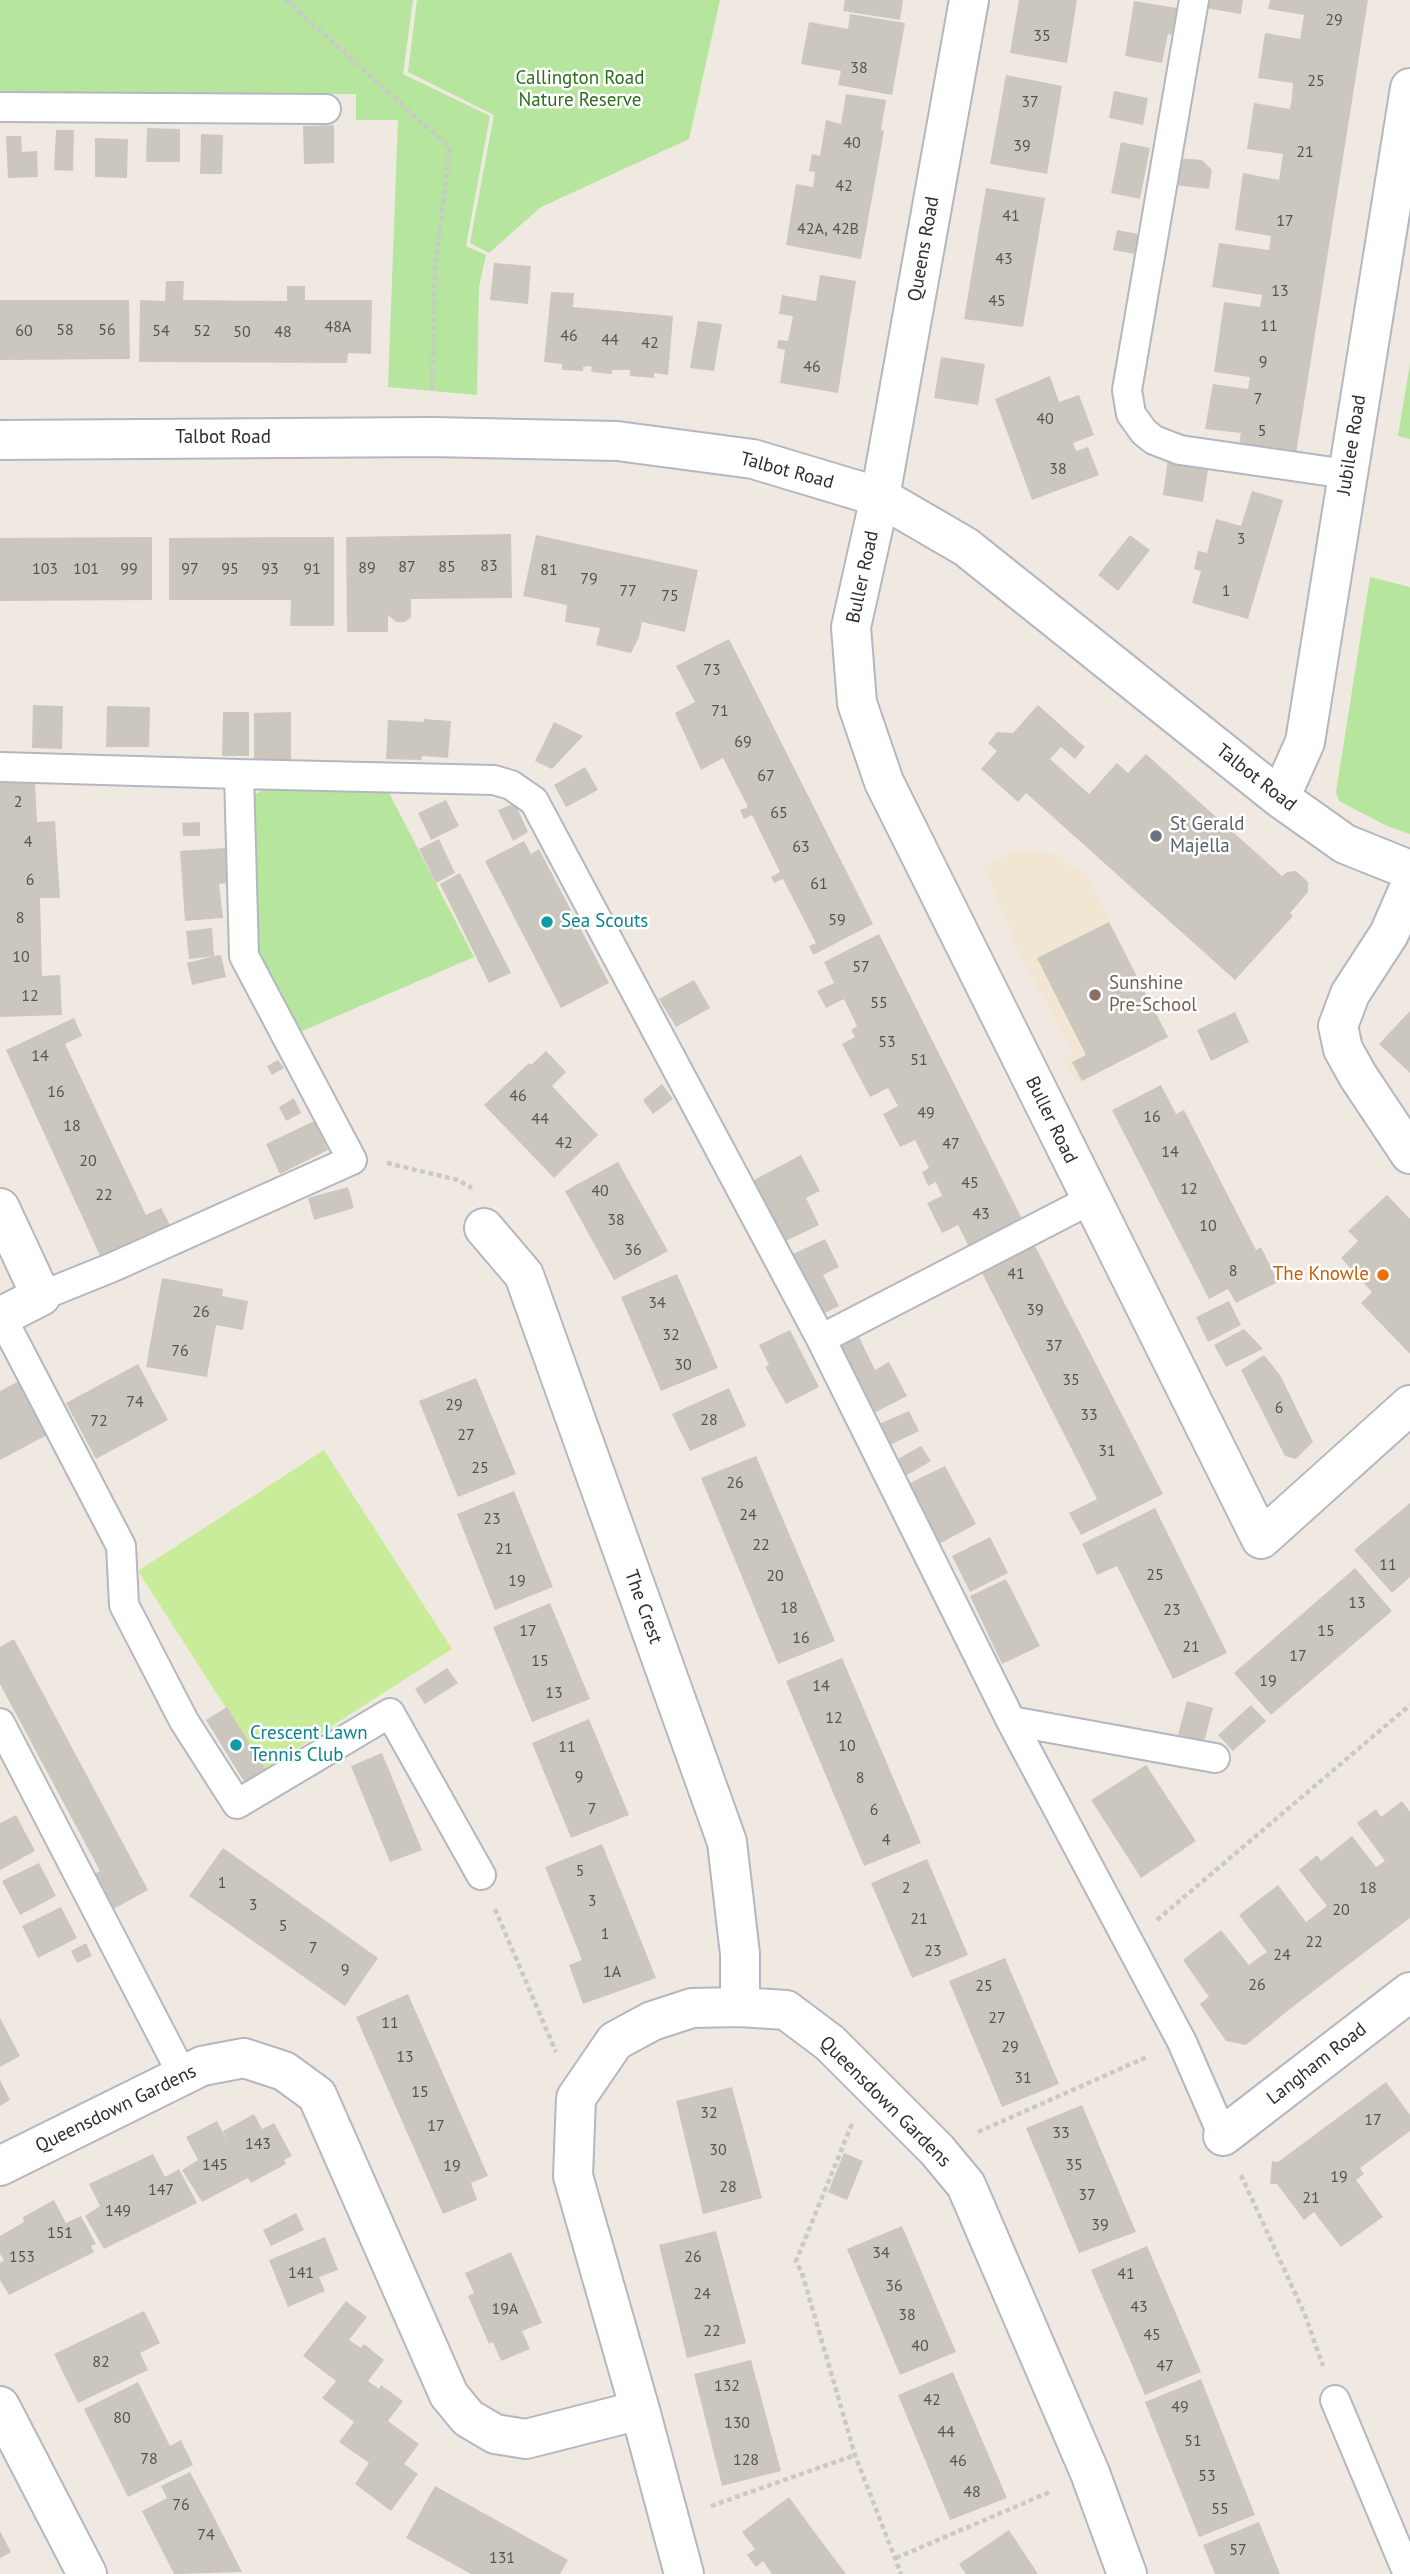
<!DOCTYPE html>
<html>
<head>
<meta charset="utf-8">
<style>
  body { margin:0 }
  canvas { display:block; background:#efe9e1 }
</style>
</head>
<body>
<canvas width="1410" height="2574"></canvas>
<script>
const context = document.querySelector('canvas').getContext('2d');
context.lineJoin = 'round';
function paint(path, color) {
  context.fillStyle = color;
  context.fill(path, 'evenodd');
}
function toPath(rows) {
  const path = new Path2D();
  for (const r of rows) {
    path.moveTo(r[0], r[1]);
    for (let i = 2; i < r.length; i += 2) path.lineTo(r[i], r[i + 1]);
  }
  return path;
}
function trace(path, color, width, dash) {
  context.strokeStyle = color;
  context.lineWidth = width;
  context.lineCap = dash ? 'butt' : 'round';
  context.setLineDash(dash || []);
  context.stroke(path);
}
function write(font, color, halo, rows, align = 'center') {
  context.font = font + ' "PT Sans",sans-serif';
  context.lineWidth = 5;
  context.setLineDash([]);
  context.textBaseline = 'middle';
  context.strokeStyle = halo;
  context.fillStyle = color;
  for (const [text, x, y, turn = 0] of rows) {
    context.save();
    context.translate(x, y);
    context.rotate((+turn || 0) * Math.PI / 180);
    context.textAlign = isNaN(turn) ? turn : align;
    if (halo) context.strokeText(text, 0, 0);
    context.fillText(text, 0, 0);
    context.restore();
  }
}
const education = toPath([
  [1016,851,1055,855,1087,876,1168,1037,1078,1083,1063,1060,1074,1054,1020,954,984,867]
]);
const green = toPath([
  [0,0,413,0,403,74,490,116,466,246,486,255,479,287,477,395,388,387,398,120,356,120,356,94,0,94],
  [417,0,720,0,689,139,541,207,489,253,470,243,494,115,408,72],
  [1410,363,1410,439,1398,436],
  [1370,577,1410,587,1410,834,1387,826,1339,801,1336,792],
  [264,789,388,791,474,957,300,1032,256,949,252,796]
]);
const pitch = toPath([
  [324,1450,452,1649,265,1769,138,1571]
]);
const building = toPath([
  [845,0,903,0,900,20,843,11],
  [1019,0,1077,0,1067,63,1010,53],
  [1206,0,1243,0,1241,14,1205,8],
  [1270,0,1368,0,1296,454,1239,445,1241,433,1205,429,1213,384,1248,389,1250,377,1214,372,1224,302,1260,307,1262,295,1212,287,1219,243,1269,250,1271,236,1235,230,1243,173,1279,180,1283,154,1247,149,1254,103,1290,109,1292,97,1293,83,1258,78,1265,33,1300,39,1304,15,1268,9],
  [1134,1,1177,8,1172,35,1168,34,1162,63,1125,56],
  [850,14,905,23,892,95,838,85,841,71,801,64,809,22,848,29],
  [1006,75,1062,86,1047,174,990,164],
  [1114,91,1148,98,1143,125,1109,118],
  [846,94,886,100,881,130,884,131,861,259,786,245,796,184,813,187,815,172,809,171,812,154,820,156,826,120,841,124],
  [334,125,334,163,304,164,303,126],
  [147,128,180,129,180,162,146,162],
  [56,130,74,130,73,171,54,170],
  [201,134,223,135,222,174,200,174],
  [6,136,21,136,22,152,37,151,38,177,8,178],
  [95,138,128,139,127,178,95,177],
  [1121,142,1150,148,1140,199,1111,193],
  [1178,158,1202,160,1212,170,1209,189,1174,185],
  [986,188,1045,198,1023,327,964,319],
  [1117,230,1138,234,1134,254,1113,250],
  [494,263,531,266,528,304,490,300],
  [820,275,856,281,838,393,780,383,785,350,777,348,778,340,788,341,793,316,779,314,782,295,816,301],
  [166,281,184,281,183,300,287,301,287,286,305,286,305,300,372,300,371,354,348,353,347,363,139,362,140,300,165,301],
  [551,292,574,293,573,307,673,316,668,375,654,373,654,378,630,376,630,370,612,370,612,374,591,372,592,367,588,366,583,367,583,371,562,370,562,364,544,362],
  [0,300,129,300,130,359,0,360],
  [698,321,722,324,714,371,690,368],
  [941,357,985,364,978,405,934,398],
  [1050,376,1059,402,1079,395,1094,435,1073,443,1076,451,1088,447,1099,475,1032,500,995,399],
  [1168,458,1209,464,1203,502,1163,495],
  [1252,491,1283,500,1248,619,1192,603,1201,571,1194,569,1198,551,1207,553,1216,519,1241,526],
  [511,534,512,598,411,599,411,617,405,622,396,622,388,615,388,632,347,632,346,537],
  [536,535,698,570,685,632,642,622,639,637,631,653,596,645,600,628,565,622,567,605,523,596],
  [1130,535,1150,550,1118,591,1098,575],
  [152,537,152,600,0,601,0,538],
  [291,537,334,537,334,626,290,626,291,600,169,600,169,538],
  [729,639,873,924,813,955,809,946,816,943,783,879,774,883,771,877,780,872,752,815,744,819,740,810,748,807,723,758,701,770,675,713,695,702,676,666],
  [33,705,63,706,62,749,32,748],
  [1038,705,1085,747,1075,759,1061,747,1050,759,1089,794,1117,763,1128,773,1146,754,1282,876,1287,872,1296,871,1308,882,1308,892,1290,913,1293,916,1235,980,1026,793,1018,802,981,769,997,751,988,743,997,732,1013,733],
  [107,706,150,707,149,747,106,747],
  [223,712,249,712,249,756,222,756],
  [291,712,291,759,254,759,254,713],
  [424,719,451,721,448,758,422,756,421,760,386,759,388,720,424,722],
  [554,722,583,736,552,769,535,761],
  [585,767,598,790,566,807,554,785],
  [35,782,37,822,55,821,60,898,40,898,42,976,60,975,62,1015,0,1017,0,783],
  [446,800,459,826,431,840,418,813],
  [515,803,528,832,513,841,498,810],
  [200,822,200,836,183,836,182,823],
  [439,839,455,873,436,883,419,849],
  [524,841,531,854,539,849,609,983,561,1008,485,861],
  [225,848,228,883,219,884,223,918,185,921,180,851],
  [460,873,511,973,489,983,440,884],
  [1109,922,1168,1037,1082,1081,1072,1062,1086,1055,1037,958],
  [212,928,214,956,221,955,226,977,192,985,187,963,214,956,189,959,186,931],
  [879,934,1023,1221,969,1247,958,1225,942,1233,927,1203,942,1196,936,1182,928,1186,922,1172,929,1168,915,1140,900,1147,883,1114,898,1106,888,1088,870,1097,842,1044,855,1037,851,1030,857,1026,844,999,826,1008,817,991,834,983,824,962],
  [694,980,710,1008,676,1027,659,999],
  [1410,1011,1410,1073,1379,1044],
  [1235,1012,1249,1042,1211,1061,1197,1030],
  [74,1018,82,1036,65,1044,106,1131,146,1215,161,1208,171,1227,102,1260,6,1050],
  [546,1051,566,1072,552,1086,598,1135,554,1178,484,1105,529,1063,531,1065],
  [278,1060,284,1068,272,1075,267,1066],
  [662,1084,673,1099,653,1114,643,1100],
  [1161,1085,1176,1114,1184,1110,1256,1250,1261,1247,1278,1282,1236,1303,1228,1289,1209,1299,1112,1110],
  [294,1098,301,1113,286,1121,279,1107],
  [314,1121,328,1150,280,1174,266,1144],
  [801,1155,820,1191,806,1198,819,1225,786,1241,754,1180],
  [618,1162,668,1251,614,1280,565,1191],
  [348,1187,354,1208,314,1220,308,1198],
  [1387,1195,1410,1219,1410,1354,1361,1303,1372,1292,1341,1258,1358,1241,1348,1231],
  [825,1239,839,1267,823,1275,839,1306,817,1317,791,1255],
  [1034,1244,1163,1494,1081,1535,1069,1513,1097,1499,981,1271],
  [677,1274,718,1368,661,1391,621,1297],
  [162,1278,223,1289,222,1296,248,1301,243,1330,216,1325,207,1377,146,1367],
  [1229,1301,1241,1325,1208,1342,1196,1317],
  [1244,1329,1263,1349,1226,1367,1214,1345],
  [790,1330,819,1387,786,1404,765,1367,769,1365,759,1345],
  [857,1333,875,1370,889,1362,907,1396,872,1414,834,1354,839,1340],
  [1264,1355,1280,1375,1313,1442,1296,1459,1285,1456,1241,1370],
  [138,1364,168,1420,96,1459,66,1403],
  [476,1378,516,1474,458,1497,419,1401],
  [19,1381,47,1435,0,1460,0,1391],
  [729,1388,746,1426,690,1451,672,1414],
  [909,1411,919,1431,888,1446,879,1424],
  [921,1446,931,1461,904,1477,894,1461],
  [756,1456,835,1641,778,1664,701,1478],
  [945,1466,976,1524,939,1544,908,1484],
  [514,1491,553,1587,495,1610,457,1514],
  [1410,1503,1410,1577,1392,1593,1354,1550],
  [1155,1508,1227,1653,1173,1679,1117,1566,1097,1575,1082,1544],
  [990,1537,1008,1573,970,1592,952,1556],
  [1355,1568,1392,1611,1271,1715,1234,1673],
  [1006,1579,1040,1646,1002,1664,970,1596],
  [550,1603,590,1699,532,1722,493,1627],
  [14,1639,148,1890,108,1912,90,1876,100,1871,0,1684,0,1647],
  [842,1658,921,1843,864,1866,786,1681],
  [447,1668,458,1683,425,1704,415,1689],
  [1187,1701,1213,1708,1204,1742,1178,1735],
  [1251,1705,1266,1721,1233,1751,1218,1735],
  [227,1707,269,1775,248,1788,206,1720],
  [589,1719,629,1815,571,1838,532,1743],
  [382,1753,422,1850,390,1862,351,1766],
  [1146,1765,1196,1841,1141,1878,1091,1800],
  [1402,1801,1410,1812,1410,1918,1295,2005,1246,2045,1226,2041,1200,2004,1209,1997,1183,1960,1221,1930,1249,1965,1258,1958,1267,1952,1239,1915,1278,1885,1306,1922,1327,1906,1299,1870,1317,1855,1321,1861,1352,1836,1376,1867,1385,1861,1357,1823,1376,1809,1381,1817],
  [16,1815,35,1851,0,1870,0,1823],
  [602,1844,656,1978,583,2004,569,1965,582,1960,545,1867],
  [223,1848,378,1958,345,2006,189,1896],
  [927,1859,968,1955,912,1978,871,1883],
  [39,1863,56,1896,20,1915,2,1881],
  [61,1907,77,1938,38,1958,22,1926],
  [86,1943,92,1956,77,1963,71,1951],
  [1005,1958,1059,2084,1002,2107,949,1981],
  [408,1994,488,2176,471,2183,477,2200,443,2214,356,2017],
  [0,2018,20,2056,0,2067],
  [0,2080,10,2100,0,2106],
  [1386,2082,1410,2115,1410,2131,1360,2168,1364,2174,1356,2180,1383,2217,1341,2247,1314,2212,1304,2220,1277,2184,1270,2184,1272,2161,1278,2162],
  [732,2087,762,2198,703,2214,676,2101],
  [1082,2105,1136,2232,1079,2253,1026,2128],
  [254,2114,262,2129,274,2123,292,2156,284,2160,286,2164,251,2183,248,2178,202,2202,182,2170,198,2160,186,2137,217,2121,229,2144,223,2131],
  [844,2153,863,2161,847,2200,828,2192],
  [153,2154,165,2177,179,2169,197,2203,104,2249,85,2216,100,2206,89,2184],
  [54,2200,66,2223,81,2216,96,2244,91,2246,94,2252,9,2295,0,2280,0,2263,4,2260,0,2254,0,2236,24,2222,23,2217],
  [296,2213,304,2230,271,2246,263,2230],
  [902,2226,956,2352,900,2375,847,2249],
  [716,2231,746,2343,687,2358,659,2245],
  [325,2237,338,2270,319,2277,325,2291,288,2307,269,2260],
  [1147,2246,1201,2372,1145,2395,1091,2270],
  [511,2252,542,2323,522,2331,530,2349,501,2361,493,2342,489,2344,468,2296,474,2293,465,2273],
  [346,2301,367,2317,349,2340,361,2348,364,2344,384,2360,368,2381,379,2389,381,2385,403,2401,388,2421,419,2444,404,2464,418,2474,391,2511,355,2484,369,2463,339,2442,354,2422,322,2398,336,2381,303,2356],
  [144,2311,160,2343,140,2353,148,2370,78,2403,54,2354],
  [751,2360,781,2471,722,2486,694,2374],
  [953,2372,1007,2498,950,2520,898,2395],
  [1201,2379,1255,2515,1199,2537,1145,2402],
  [138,2382,170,2446,181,2440,193,2465,128,2497,84,2409],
  [190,2472,216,2521,242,2572,174,2574,142,2511,167,2498,161,2486],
  [435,2486,568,2560,560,2574,471,2574,406,2538],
  [789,2497,810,2526,846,2574,772,2574,763,2561,756,2567,747,2555,755,2549,742,2532],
  [1259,2522,1280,2574,1215,2574,1203,2545],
  [1009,2530,1038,2574,966,2574,959,2564],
  [0,2531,11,2552,0,2558]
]);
const path = toPath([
  [286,0,450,148,435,267,432,394],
  [387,1163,458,1180,472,1188],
  [495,1909,556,2052],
  [1157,1920,1410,1705],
  [852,2124,796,2261,802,2273,855,2455,901,2574],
  [978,2132,1149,2056],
  [1241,2175,1305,2315,1323,2366],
  [711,2506,855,2455],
  [896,2558,1052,2491]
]);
const service = toPath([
  [1194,0,1127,390,1131,414,1144,432,1154,440,1180,450,1347,474],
  [0,107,326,109],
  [0,767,239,774,244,956,352,1160,113,1267,41,1296],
  [239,774,494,780,511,785,534,801,821,1339,1011,1721,1182,2042,1223,2136],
  [1,1316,121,1546,124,1605,184,1721,237,1804,390,1713,481,1875],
  [821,1339,1090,1200],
  [1011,1721,1215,1758],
  [0,1723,182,2074],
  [1335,2400,1408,2574]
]);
const minor = toPath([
  [969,0,880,497,851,627,857,703,884,782,1261,1539,1410,1405],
  [0,440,432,437,617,441,753,459,843,486,880,497,966,547,1280,798,1345,844,1410,870],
  [1280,798,1305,742,1410,88],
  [1410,886,1389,934,1350,994,1338,1026,1343,1049,1358,1076,1410,1154],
  [0,1208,41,1296,0,1317],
  [484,1228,524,1275,727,1842,740,1954,740,2007],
  [1223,2136,1410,1992],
  [0,2166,202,2066,244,2058,284,2071,317,2095,449,2395,468,2418,495,2434,526,2439,640,2410],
  [0,2406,87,2574],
  [684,2574,640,2410,573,2176,576,2098,615,2041,652,2021,692,2008,740,2007,786,2010,830,2043,937,2150,966,2185,1090,2473,1127,2574]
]);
const markers = [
  [1156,836,7,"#6b7280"],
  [547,922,7,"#0f9aa8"],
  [1095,995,7,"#8d6e63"],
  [1383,1275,7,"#e8710a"],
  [236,1745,7,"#0f9aa8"]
];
const numberNames = [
  ["29",1334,20],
  ["35",1042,36],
  ["38",859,68],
  ["25",1316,81],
  ["37",1030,102],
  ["40",852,143],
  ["39",1022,146],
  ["21",1305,152],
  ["42",844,186],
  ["41",1011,216],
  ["17",1285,221],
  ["42A, 42B",828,229],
  ["43",1004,259],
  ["13",1280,291],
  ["45",997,301],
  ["11",1269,326],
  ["48A",338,327],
  ["58",65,330],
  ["56",107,330],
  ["60",24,331],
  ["54",161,331],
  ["52",202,331],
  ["50",242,332],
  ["48",283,332],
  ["46",569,336],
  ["44",610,340],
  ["42",650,343],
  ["9",1263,362],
  ["46",812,367],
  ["7",1258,399],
  ["40",1045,419],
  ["5",1262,431],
  ["38",1058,469],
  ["3",1241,539],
  ["83",489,566],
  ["87",407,567],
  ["85",447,567],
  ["89",367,568],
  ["103",45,569],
  ["101",86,569],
  ["99",129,569],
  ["97",190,569],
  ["95",230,569],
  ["93",270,569],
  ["91",312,569],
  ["81",549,570],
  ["79",589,579],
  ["77",628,591],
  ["1",1226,591],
  ["75",670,596],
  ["73",712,670],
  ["71",720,711],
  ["69",743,742],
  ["67",766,776],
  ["2",18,802],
  ["65",779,813],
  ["4",28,842],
  ["63",801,847],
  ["6",30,880],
  ["61",819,884],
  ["8",20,918],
  ["59",837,920],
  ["10",21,957],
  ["57",861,967],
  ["12",30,996],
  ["55",879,1003],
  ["53",887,1042],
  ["14",40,1056],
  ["51",919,1060],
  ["16",56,1092],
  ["46",518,1096],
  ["49",926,1113],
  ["16",1152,1117],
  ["44",540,1119],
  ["18",72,1126],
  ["42",564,1143],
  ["47",951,1144],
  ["14",1170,1152],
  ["20",88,1161],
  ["45",970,1183],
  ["12",1189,1189],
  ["40",600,1191],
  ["22",104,1195],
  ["43",981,1214],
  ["38",616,1220],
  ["10",1208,1226],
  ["36",633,1250],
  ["8",1233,1271],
  ["41",1016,1274],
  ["34",657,1303],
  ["39",1035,1310],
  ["26",201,1312],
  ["32",671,1335],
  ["37",1054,1346],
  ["76",180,1351],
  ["30",683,1365],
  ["35",1071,1380],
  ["74",135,1402],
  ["29",454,1405],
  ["6",1279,1408],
  ["33",1089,1415],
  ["28",709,1420],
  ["72",99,1421],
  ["27",466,1435],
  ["31",1107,1451],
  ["25",480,1468],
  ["26",735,1483],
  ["24",748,1515],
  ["23",492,1519],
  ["22",761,1545],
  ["21",504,1549],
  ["11",1388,1565],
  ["25",1155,1575],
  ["20",775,1576],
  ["19",517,1581],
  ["13",1357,1603],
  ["18",789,1608],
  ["23",1172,1610],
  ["17",528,1631],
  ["15",1326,1631],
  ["16",801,1638],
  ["21",1191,1647],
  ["17",1298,1656],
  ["15",540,1661],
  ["19",1268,1681],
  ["14",821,1686],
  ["13",554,1693],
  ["12",834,1718],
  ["10",847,1746],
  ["11",567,1747],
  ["9",579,1777],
  ["8",860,1778],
  ["7",592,1809],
  ["6",874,1810],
  ["4",886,1840],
  ["5",580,1871],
  ["1",222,1883],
  ["2",906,1888],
  ["18",1368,1888],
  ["3",592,1901],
  ["3",253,1905],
  ["20",1341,1910],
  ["21",919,1919],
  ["5",283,1926],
  ["1",605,1934],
  ["22",1314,1942],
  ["7",313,1948],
  ["23",933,1951],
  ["24",1282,1955],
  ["9",345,1970],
  ["1A",612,1972],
  ["26",1257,1985],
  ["25",984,1986],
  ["27",997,2018],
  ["11",390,2023],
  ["29",1010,2047],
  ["13",405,2057],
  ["31",1023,2078],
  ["15",420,2092],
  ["32",709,2113],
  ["17",1373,2120],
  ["17",436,2126],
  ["33",1061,2133],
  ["143",258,2144],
  ["30",718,2150],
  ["145",215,2165],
  ["35",1074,2165],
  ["19",452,2166],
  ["19",1339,2177],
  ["28",728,2187],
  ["147",161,2190],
  ["37",1087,2195],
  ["21",1311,2198],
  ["149",118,2211],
  ["39",1100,2225],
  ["151",60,2233],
  ["34",881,2253],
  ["153",22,2257],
  ["26",693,2257],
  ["141",301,2273],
  ["41",1126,2274],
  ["36",894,2286],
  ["24",702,2294],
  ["43",1139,2307],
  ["19A",505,2309],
  ["38",907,2315],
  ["22",712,2331],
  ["45",1152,2335],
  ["40",920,2346],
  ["82",101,2362],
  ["47",1165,2366],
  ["132",727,2386],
  ["42",932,2400],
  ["49",1180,2407],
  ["80",122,2418],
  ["130",737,2423],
  ["44",946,2432],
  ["51",1193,2441],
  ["78",149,2459],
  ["128",746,2460],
  ["46",958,2461],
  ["53",1207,2476],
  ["48",972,2492],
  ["76",181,2505],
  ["55",1220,2509],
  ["74",206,2535],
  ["57",1238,2550],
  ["131",502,2558]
];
const parkNames = [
  ["Callington Road",580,79],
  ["Nature Reserve",580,101]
];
const streetNames = [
  ["Queens Road",924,249,-80],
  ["Talbot Road",223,438],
  ["Jubilee Road",1352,445,-81],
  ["Talbot Road",787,471,15],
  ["Buller Road",863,577,-78],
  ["Talbot Road",1256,778,38],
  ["Buller Road",1051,1120,64],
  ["The Crest",643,1607,70],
  ["Langham Road",1317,2064,-38],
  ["Queensdown Gardens",885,2102,45],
  ["Queensdown Gardens",116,2109,-26]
];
const worshipNames = [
  ["St Gerald",1170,825],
  ["Majella",1170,847]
];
const cultureNames = [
  ["Sea Scouts",561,922],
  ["Crescent Lawn",250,1734],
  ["Tennis Club",250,1756]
];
const educationNames = [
  ["Sunshine",1109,984],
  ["Pre-School",1109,1006]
];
const foodNames = [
  ["The Knowle",1369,1275]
];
paint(education, '#f0e6d1');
paint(green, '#b6e59e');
paint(pitch, '#c9ec9a');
paint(building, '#cbc7bf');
trace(service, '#b4b7c1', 32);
trace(minor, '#b4b7c1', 42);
trace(path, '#c9c9c9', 4.5, [5, 3.5]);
trace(service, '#fff', 28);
trace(minor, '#fff', 38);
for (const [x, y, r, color] of markers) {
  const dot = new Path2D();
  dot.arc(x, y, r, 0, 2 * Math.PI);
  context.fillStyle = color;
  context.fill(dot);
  trace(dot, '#fff', 2.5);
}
write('16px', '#555452', null, numberNames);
write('19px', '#2c6e1b', '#fff', parkNames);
write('19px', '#2e2e2e', '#fff', streetNames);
write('19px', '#5b616d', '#fff', worshipNames, 'left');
write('19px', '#0d838f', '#fff', cultureNames, 'left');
write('19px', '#785e54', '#fff', educationNames, 'left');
write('19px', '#c56008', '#fff', foodNames, 'right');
</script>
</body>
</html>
